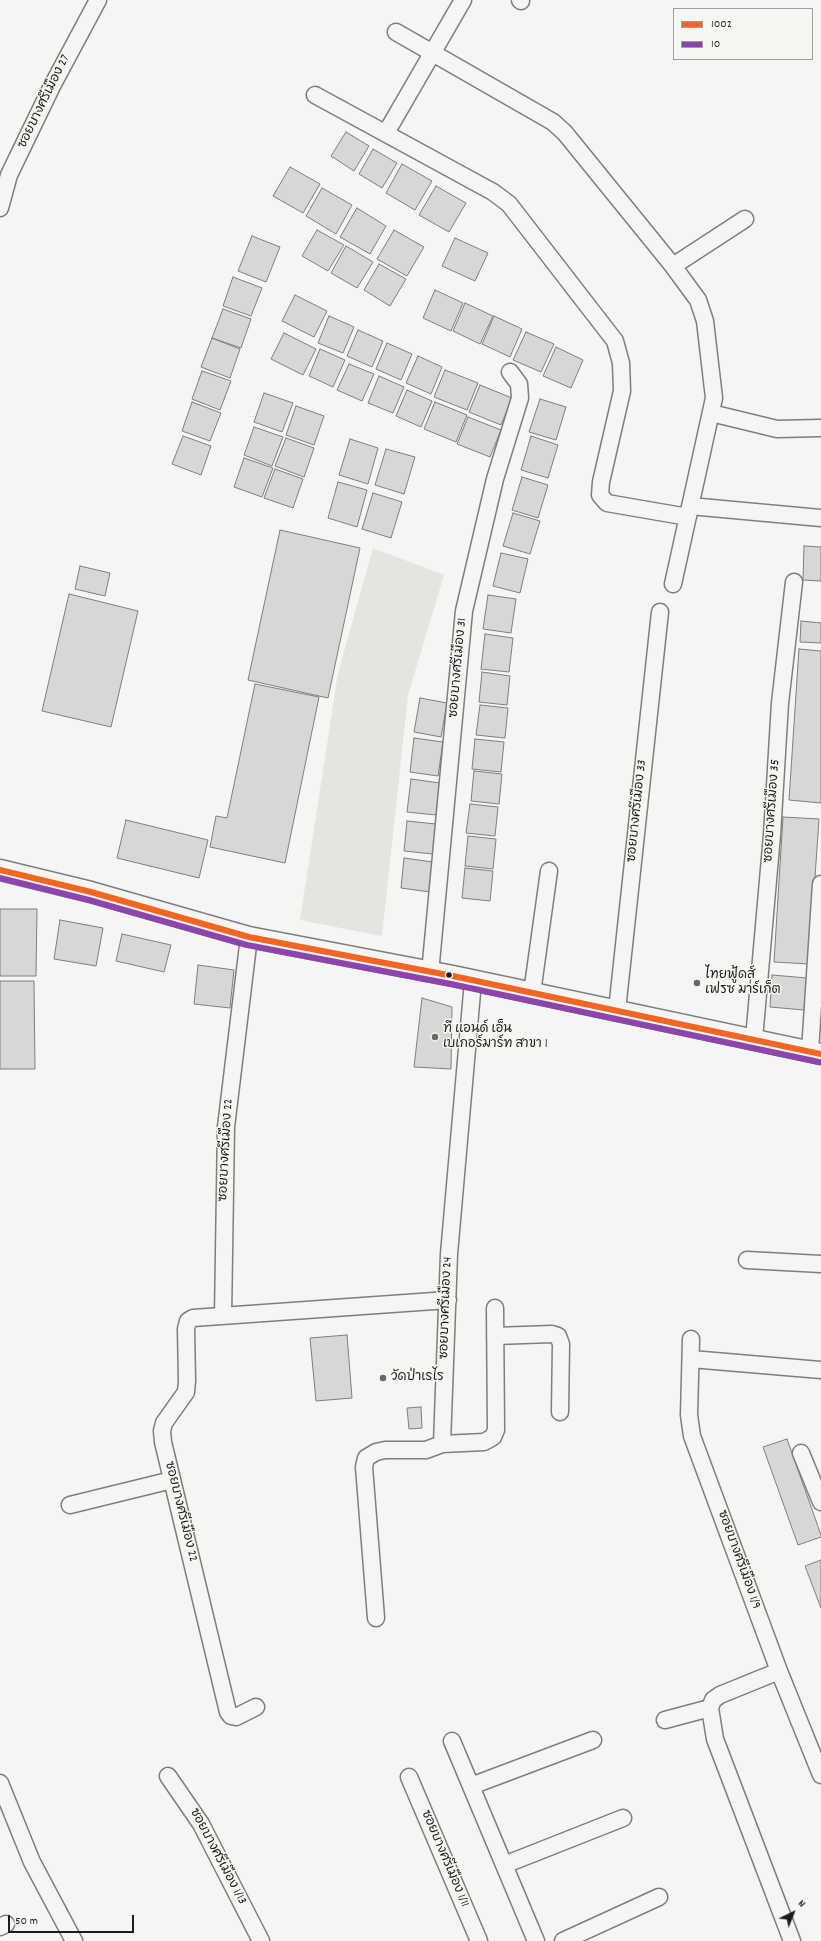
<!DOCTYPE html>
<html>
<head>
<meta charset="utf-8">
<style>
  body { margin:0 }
  #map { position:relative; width:821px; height:1941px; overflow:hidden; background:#f5f5f3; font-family:Dekko,sans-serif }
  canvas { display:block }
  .legend { position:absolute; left:673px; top:8px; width:140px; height:52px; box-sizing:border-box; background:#f6f6f2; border:1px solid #9f9f9c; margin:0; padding:5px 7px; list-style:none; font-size:12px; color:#1c1c1c }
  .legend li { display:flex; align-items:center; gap:8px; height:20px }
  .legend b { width:20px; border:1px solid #9f9f9c }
  .north { position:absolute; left:773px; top:1893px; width:40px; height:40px; -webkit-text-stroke:3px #f6f6f2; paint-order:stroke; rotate:43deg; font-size:11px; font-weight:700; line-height:16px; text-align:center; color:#1c1c1c }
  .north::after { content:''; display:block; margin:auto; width:14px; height:18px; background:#1c1c1c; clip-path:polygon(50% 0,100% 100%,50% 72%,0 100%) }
  .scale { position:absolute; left:8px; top:1915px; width:126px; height:18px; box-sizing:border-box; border:2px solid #1c1c1c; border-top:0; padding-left:5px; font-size:12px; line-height:14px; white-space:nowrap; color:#1c1c1c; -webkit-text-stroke:3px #f6f6f2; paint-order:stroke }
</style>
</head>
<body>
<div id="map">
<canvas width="821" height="1941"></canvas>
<ul class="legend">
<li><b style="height:5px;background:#f26522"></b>1002</li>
<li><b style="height:5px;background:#8e44ad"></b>10</li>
</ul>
<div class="north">N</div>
<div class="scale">50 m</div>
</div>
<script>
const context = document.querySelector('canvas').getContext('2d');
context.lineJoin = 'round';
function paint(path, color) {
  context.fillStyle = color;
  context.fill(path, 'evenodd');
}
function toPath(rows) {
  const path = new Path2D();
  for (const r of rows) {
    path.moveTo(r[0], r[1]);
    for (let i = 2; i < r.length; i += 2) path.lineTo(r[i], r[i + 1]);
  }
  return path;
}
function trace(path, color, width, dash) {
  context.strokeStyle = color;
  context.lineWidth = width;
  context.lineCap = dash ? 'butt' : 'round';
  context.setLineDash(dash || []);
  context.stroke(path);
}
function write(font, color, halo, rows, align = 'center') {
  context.font = font + ' Dekko,"Playpen Sans Thai",sans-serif';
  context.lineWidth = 3;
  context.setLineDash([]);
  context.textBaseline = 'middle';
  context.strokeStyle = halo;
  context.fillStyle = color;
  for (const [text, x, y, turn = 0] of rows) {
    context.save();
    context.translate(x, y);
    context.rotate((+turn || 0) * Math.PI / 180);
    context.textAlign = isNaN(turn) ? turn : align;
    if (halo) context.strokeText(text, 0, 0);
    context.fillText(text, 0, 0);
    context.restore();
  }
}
const green = toPath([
  [373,548,444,575,408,695,382,936,300,920,338,673]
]);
const building = toPath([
  [346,132,369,146,354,171,331,156,346,132],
  [373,149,397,163,382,188,359,174,373,149],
  [402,164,432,181,415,210,386,193,402,164],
  [290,167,320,184,303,213,273,196,290,167],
  [436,186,466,203,449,232,419,215,436,186],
  [322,188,352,205,336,234,306,216,322,188],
  [357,208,386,226,370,254,340,237,357,208],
  [317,230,344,245,328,271,302,256,317,230],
  [394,230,424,247,407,276,377,259,394,230],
  [252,236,280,247,266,282,238,271,252,236],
  [455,238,488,253,475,281,442,266,455,238],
  [346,246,373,262,357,288,331,273,346,246],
  [379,264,406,279,390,306,364,290,379,264],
  [233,277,262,288,251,316,223,306,233,277],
  [435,290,463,303,451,331,423,318,435,290],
  [295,295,327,311,314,337,282,321,295,295],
  [465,303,493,316,480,344,453,331,465,303],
  [223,309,251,319,241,348,212,338,223,309],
  [329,316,354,327,343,353,318,343,329,316],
  [494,316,522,329,510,357,482,344,494,316],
  [358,330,383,341,372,367,347,356,358,330],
  [526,332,554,344,541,372,513,360,526,332],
  [284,333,316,349,303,375,271,359,284,333],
  [212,338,240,349,230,378,201,367,212,338],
  [387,343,412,354,401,380,376,369,387,343],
  [556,347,583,360,571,388,543,376,556,347],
  [320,349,345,360,333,387,309,376,320,349],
  [418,356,442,367,431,394,406,383,418,356],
  [349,364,374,374,362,401,337,390,349,364],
  [445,370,478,383,467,410,434,397,445,370],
  [202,371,231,381,220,410,192,399,202,371],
  [379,376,404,387,393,413,368,403,379,376],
  [480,385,512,398,501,425,469,412,480,385],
  [407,390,432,401,421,427,396,416,407,390],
  [264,393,293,403,282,432,254,422,264,393],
  [540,399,566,407,556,440,529,432,540,399],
  [192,402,221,413,210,441,182,431,192,402],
  [435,402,467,415,456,442,424,429,435,402],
  [296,406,324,416,314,445,286,435,296,406],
  [468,417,501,430,490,457,457,444,468,417],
  [254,427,283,437,272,466,244,455,254,427],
  [183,436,211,446,201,475,172,464,183,436],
  [531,436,558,445,548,478,521,470,531,436],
  [286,438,314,448,304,477,275,466,286,438],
  [350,439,378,448,368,484,339,475,350,439],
  [386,449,415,457,404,494,375,485,386,449],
  [244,458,273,468,262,497,234,487,244,458],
  [275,469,303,479,293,508,264,498,275,469],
  [522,477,548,485,538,518,512,510,522,477],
  [338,482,367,490,357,527,328,518,338,482],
  [373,493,402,502,391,538,362,529,373,493],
  [513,513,540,521,530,554,503,546,513,513],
  [280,530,360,548,328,698,248,680,280,530],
  [804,546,821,547,821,581,803,580,804,546],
  [501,553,528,559,520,593,493,586,501,553],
  [80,566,110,573,105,596,75,589,80,566],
  [69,594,138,611,111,727,42,711,69,594],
  [488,595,516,599,511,633,483,629,488,595],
  [801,621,821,623,821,643,800,642,801,621],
  [485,634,513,638,509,672,481,669,485,634],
  [799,649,821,651,821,803,789,800,799,649],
  [482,672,510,676,507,705,479,702,482,672],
  [255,684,319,697,285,863,210,847,216,816,227,818,255,684],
  [420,698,447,703,441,737,414,732,420,698],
  [480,705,508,708,505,738,476,735,480,705],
  [414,738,443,742,438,776,410,772,414,738],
  [475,739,504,742,501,772,472,769,475,739],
  [474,771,502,774,499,804,471,801,474,771],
  [411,779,440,783,436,815,407,812,411,779],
  [470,804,498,807,495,836,466,833,470,804],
  [783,817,819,819,809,964,774,962,783,817],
  [126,820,208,840,199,878,117,858,126,820],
  [407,821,436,824,433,854,404,851,407,821],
  [468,836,496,839,493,869,465,866,468,836],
  [404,858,433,862,430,892,401,888,404,858],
  [465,868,493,871,490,901,462,898,465,868],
  [0,909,37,909,36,976,0,976,0,909],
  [60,920,103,928,96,966,54,959,60,920],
  [122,934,171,945,164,972,116,961,122,934],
  [198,965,234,970,230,1008,194,1004,198,965],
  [772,975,807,978,804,1010,770,1007,772,975],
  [0,981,34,981,35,1069,0,1069,0,981],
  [422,998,452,1007,451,1069,414,1067,422,998],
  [347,1335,352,1398,316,1401,310,1338,347,1335],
  [421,1407,422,1428,409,1429,407,1408,421,1407],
  [787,1439,821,1535,821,1537,798,1545,763,1447,787,1439],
  [821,1560,821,1608,805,1566,821,1560]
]);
const minor = toPath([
  [520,0,521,1],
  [396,32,553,122,565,133,673,266,698,300,705,321,714,398,673,584],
  [315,95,493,192,509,204,615,341,621,363,622,391,601,482,600,495,607,503,688,517],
  [386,133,463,0],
  [0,208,9,175,52,86,98,0],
  [673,266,745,219],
  [711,413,777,429,821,428],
  [690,506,821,518],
  [430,973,464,611,495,479,520,398,519,384,510,372],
  [532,993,549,871],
  [617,1010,660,612],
  [754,1039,772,835,780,703,794,582],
  [810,1051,821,884],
  [747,1260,821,1264],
  [223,1316,226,1127,249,937],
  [495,1336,552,1334,558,1336,561,1344,560,1412],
  [691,1339,689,1415,692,1436,779,1671,821,1775],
  [691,1359,821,1370],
  [442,1444,484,1442,493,1437,496,1430,495,1308],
  [801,1453,821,1502],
  [70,1505,172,1480],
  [376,1618,364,1467,366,1458,376,1452,385,1450,426,1450,442,1444,449,1254,473,981],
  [779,1671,720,1695,713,1700,710,1708,715,1739,792,1941],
  [256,1707,236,1717,231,1716,228,1712,163,1442,162,1431,164,1423,186,1392,187,1381,186,1329,188,1321,193,1318,448,1300],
  [665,1720,710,1708],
  [452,1741,536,1941],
  [168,1776,201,1824,261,1941],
  [409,1777,479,1941],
  [0,1783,32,1862,74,1941],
  [471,1786,593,1740],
  [504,1865,623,1818],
  [0,1927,6,1924],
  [563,1941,659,1897]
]);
const tertiary = toPath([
  [0,870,91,892,249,937,453,976,821,1054]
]);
const bus1 = toPath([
  [0,870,91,892,249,937,453,976,821,1054]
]);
const bus2 = toPath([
  [0,878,89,900,247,945,451,984,819,1062]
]);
const markers = [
  [449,975,3.5,"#1c1c1c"],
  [697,983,4,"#686867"],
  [435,1037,4,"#686867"],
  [383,1378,4,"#686867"]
];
const streetNames = [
  ["ซอยบางศรีเมือง 27",45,102,-64],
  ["ซอยบางศรีเมือง 31",459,668,-85],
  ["ซอยบางศรีเมือง 33",638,811,-84],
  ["ซอยบางศรีเมือง 35",773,811,-86],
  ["ซอยบางศรีเมือง 22",227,1150,-87],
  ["ซอยบางศรีเมือง 24",447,1308,-88],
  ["ซอยบางศรีเมือง 22",180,1512,76],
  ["ซอยบางศรีเมือง 1/9",738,1560,70],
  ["ซอยบางศรีเมือง 1/13",217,1857,62],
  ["ซอยบางศรีเมือง 1/11",444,1859,67]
];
const poiNames = [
  ["ไทยฟู้ดส์",705,976],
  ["เฟรซ มาร์เก็ต",705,991],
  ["ที แอนด์ เอ็น",443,1030],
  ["เบเกอร์มาร์ท สาขา 1",443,1045],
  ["วัดป่าเรไร",391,1378]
];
paint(green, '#e4e4e1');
paint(building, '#d7d7d6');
trace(building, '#7e7e7d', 1);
trace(minor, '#7e7e7d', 19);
trace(tertiary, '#7e7e7d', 23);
trace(minor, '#f5f5f3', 16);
trace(tertiary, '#f5f5f3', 20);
trace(bus1, '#f26522', 6);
trace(bus2, '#8e44ad', 6);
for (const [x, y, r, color] of markers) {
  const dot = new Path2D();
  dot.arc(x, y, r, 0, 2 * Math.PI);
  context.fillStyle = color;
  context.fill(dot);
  trace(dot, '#f6f6f2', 1.5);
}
write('13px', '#1c1c1c', '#f6f6f2', streetNames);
write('13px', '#1c1c1c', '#f6f6f2', poiNames, 'left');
</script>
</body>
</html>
